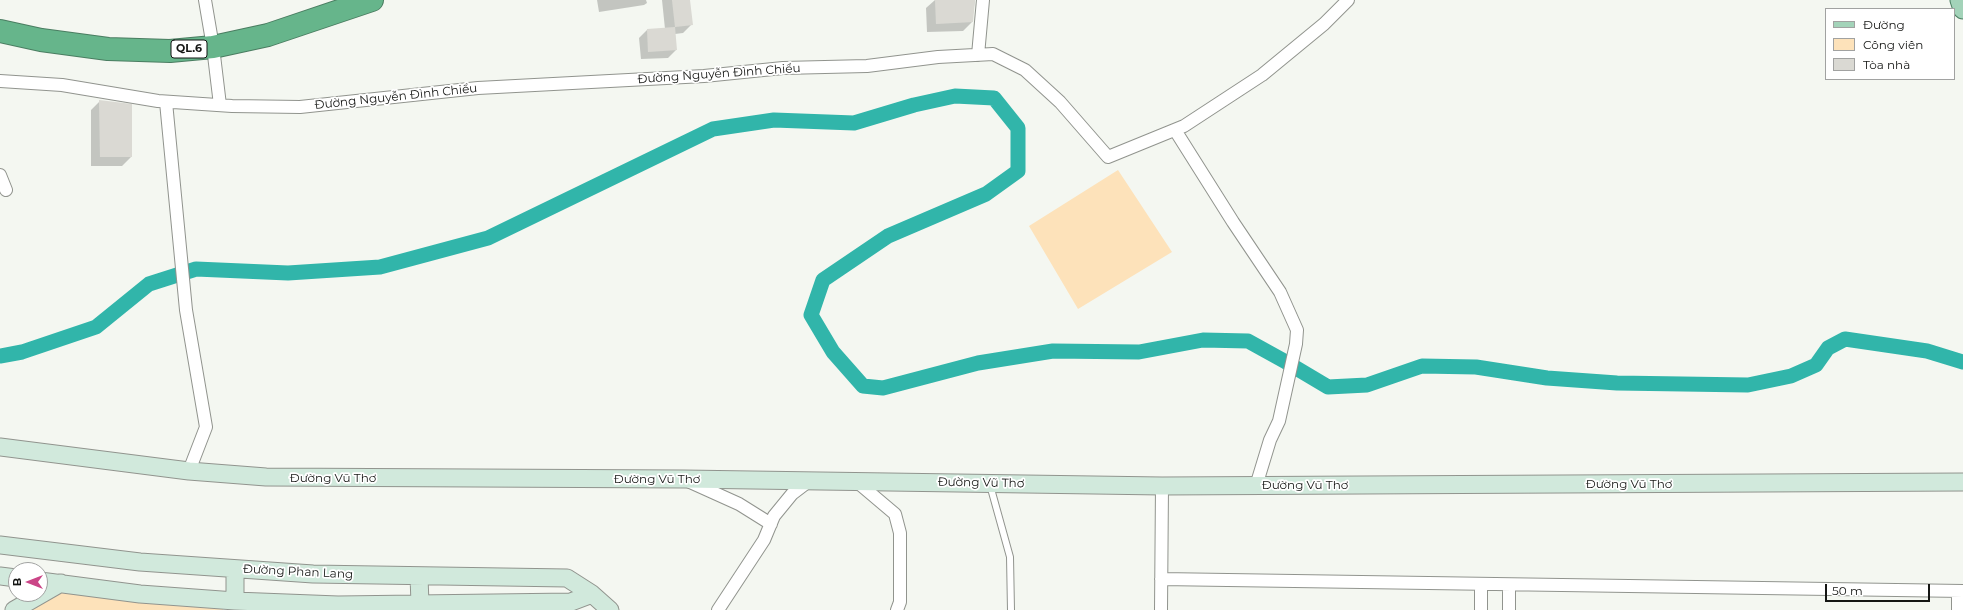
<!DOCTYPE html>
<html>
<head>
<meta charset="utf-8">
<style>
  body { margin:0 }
  #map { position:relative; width:1963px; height:610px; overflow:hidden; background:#f4f7f1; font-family:Montserrat,sans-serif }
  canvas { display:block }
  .legend { position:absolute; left:1825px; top:8px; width:130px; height:72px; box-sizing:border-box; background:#fff; border:1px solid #a1a2a1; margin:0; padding:5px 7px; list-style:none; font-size:12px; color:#151614 }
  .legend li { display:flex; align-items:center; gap:8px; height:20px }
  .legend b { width:20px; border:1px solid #a1a2a1 }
  .north { position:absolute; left:8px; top:562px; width:40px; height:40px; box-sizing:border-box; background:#fff; border:1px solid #a1a2a1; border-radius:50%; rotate:270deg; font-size:11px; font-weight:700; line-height:16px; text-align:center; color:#151614 }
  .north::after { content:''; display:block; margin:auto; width:14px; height:18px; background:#cb4587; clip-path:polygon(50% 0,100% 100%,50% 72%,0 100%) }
  .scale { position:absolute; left:1825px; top:584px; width:105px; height:18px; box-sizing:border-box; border:2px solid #151614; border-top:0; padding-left:5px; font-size:12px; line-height:14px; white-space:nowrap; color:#151614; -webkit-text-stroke:3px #fff; paint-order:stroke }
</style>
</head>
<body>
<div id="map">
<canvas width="1963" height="610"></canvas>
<ul class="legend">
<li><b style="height:5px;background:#a3d3b9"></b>Đường</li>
<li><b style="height:11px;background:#fde2ba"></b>Công viên</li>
<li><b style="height:11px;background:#dad9d3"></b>Tòa nhà</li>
</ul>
<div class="north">B</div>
<div class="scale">50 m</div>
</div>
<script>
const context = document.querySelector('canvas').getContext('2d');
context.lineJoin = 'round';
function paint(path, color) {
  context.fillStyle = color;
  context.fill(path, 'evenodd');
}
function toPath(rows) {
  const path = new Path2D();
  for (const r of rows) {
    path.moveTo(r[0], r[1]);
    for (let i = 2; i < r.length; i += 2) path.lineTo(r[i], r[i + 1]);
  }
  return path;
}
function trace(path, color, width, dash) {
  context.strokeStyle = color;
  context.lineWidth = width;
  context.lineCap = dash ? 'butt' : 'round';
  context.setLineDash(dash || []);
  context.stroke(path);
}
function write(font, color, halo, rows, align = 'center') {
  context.font = font + ' Montserrat,sans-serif';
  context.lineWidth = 3.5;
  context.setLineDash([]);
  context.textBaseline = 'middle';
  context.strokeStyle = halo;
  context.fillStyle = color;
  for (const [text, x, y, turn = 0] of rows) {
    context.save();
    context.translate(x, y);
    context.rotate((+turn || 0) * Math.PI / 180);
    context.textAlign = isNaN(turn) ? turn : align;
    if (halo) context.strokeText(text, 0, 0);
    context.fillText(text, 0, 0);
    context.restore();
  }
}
const green = toPath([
  [1118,170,1172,252,1078,309,1029,226],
  [68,589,223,608,223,610,26,610]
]);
const shadow = toPath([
  [597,0,646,0,647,3,644,5,599,12],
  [662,0,689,0,692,24,683,33,675,34,676,50,668,58,641,59,639,38,647,30,665,29],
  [935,0,975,0,972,22,963,31,927,32,926,8],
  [100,101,131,157,122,166,91,166,91,110]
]);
const canal = toPath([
  [0,356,22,352,96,327,149,284,196,269,288,273,380,267,488,238,713,129,774,120,854,123,914,105,955,96,994,98,1018,128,1018,171,986,194,888,236,823,280,811,315,833,352,863,386,883,388,978,363,1053,351,1139,352,1203,340,1248,341,1286,362,1328,387,1367,385,1422,366,1476,367,1547,378,1617,383,1748,385,1791,376,1816,365,1828,348,1845,339,1927,351,1963,362]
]);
const building = toPath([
  [672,0,690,0,693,25,675,27],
  [935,0,975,0,973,22,936,24],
  [675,27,677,50,648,52,647,29],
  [99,100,132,104,132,157,100,157]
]);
const lane = toPath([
  [990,485,1010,557,1011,610]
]);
const street = toPath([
  [205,0,213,47,220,105],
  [978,55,983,0],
  [0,81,62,85,158,101,232,106,300,107,478,88,704,76,783,68,867,66,938,57,993,54,1025,70,1060,102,1108,157,1184,126,1262,75,1324,24,1348,0],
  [166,102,186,310,206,427,189,471],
  [1175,130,1233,222,1280,292,1297,330,1296,344,1279,421,1270,440,1256,486],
  [0,175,6,190],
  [688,481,739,504,771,524],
  [856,481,895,514,900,533,900,602,897,610],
  [1161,579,1963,591],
  [1958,592,1958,610],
  [718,610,764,540,774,516,792,494,809,481],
  [1161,610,1162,486],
  [1481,610,1481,584],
  [1509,610,1509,585]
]);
const secondary = toPath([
  [0,447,189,471,266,477,684,479,1162,486,1963,482],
  [0,545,140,562,313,574,567,578,592,594,610,610],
  [235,569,235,601],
  [0,576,16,578],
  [419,576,420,604],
  [40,581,140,594,235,601,338,605,571,602,592,594],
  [14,610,61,583]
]);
const primary = toPath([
  [1960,0,1963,9]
]);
const highway = toPath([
  [0,31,41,40,108,49,170,51,213,47,268,35,372,0]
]);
const shields = [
  [189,49,36]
];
const shieldNames = [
  ["QL.6",189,49]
];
const streetNames = [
  ["Đường Nguyễn Đình Chiểu",719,74,-4],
  ["Đường Nguyễn Đình Chiểu",396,97,-6],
  ["Đường Vũ Thơ",333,478],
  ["Đường Vũ Thơ",657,479],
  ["Đường Vũ Thơ",981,483,1],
  ["Đường Vũ Thơ",1629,484],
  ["Đường Vũ Thơ",1305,485],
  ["Đường Phan Lang",298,572,3]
];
paint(green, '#fde2ba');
paint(shadow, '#0003');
trace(canal, '#31b5aa', 15);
paint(building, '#dad9d3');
trace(lane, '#91948e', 8);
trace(street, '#91948e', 14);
trace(secondary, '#91948e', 19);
trace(primary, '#4a7d61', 21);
trace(highway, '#4a7d61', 24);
trace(lane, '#fff', 6);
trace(street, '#fff', 12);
trace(secondary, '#d1e9dc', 17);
trace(primary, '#a3d3b9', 19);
trace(highway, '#66b58b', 22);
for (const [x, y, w] of shields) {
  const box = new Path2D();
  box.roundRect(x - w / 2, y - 9, w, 18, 3);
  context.fillStyle = '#fff';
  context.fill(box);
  trace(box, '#151614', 1);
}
write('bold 11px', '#151614', null, shieldNames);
write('12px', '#151614', '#fff', streetNames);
</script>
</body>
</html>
